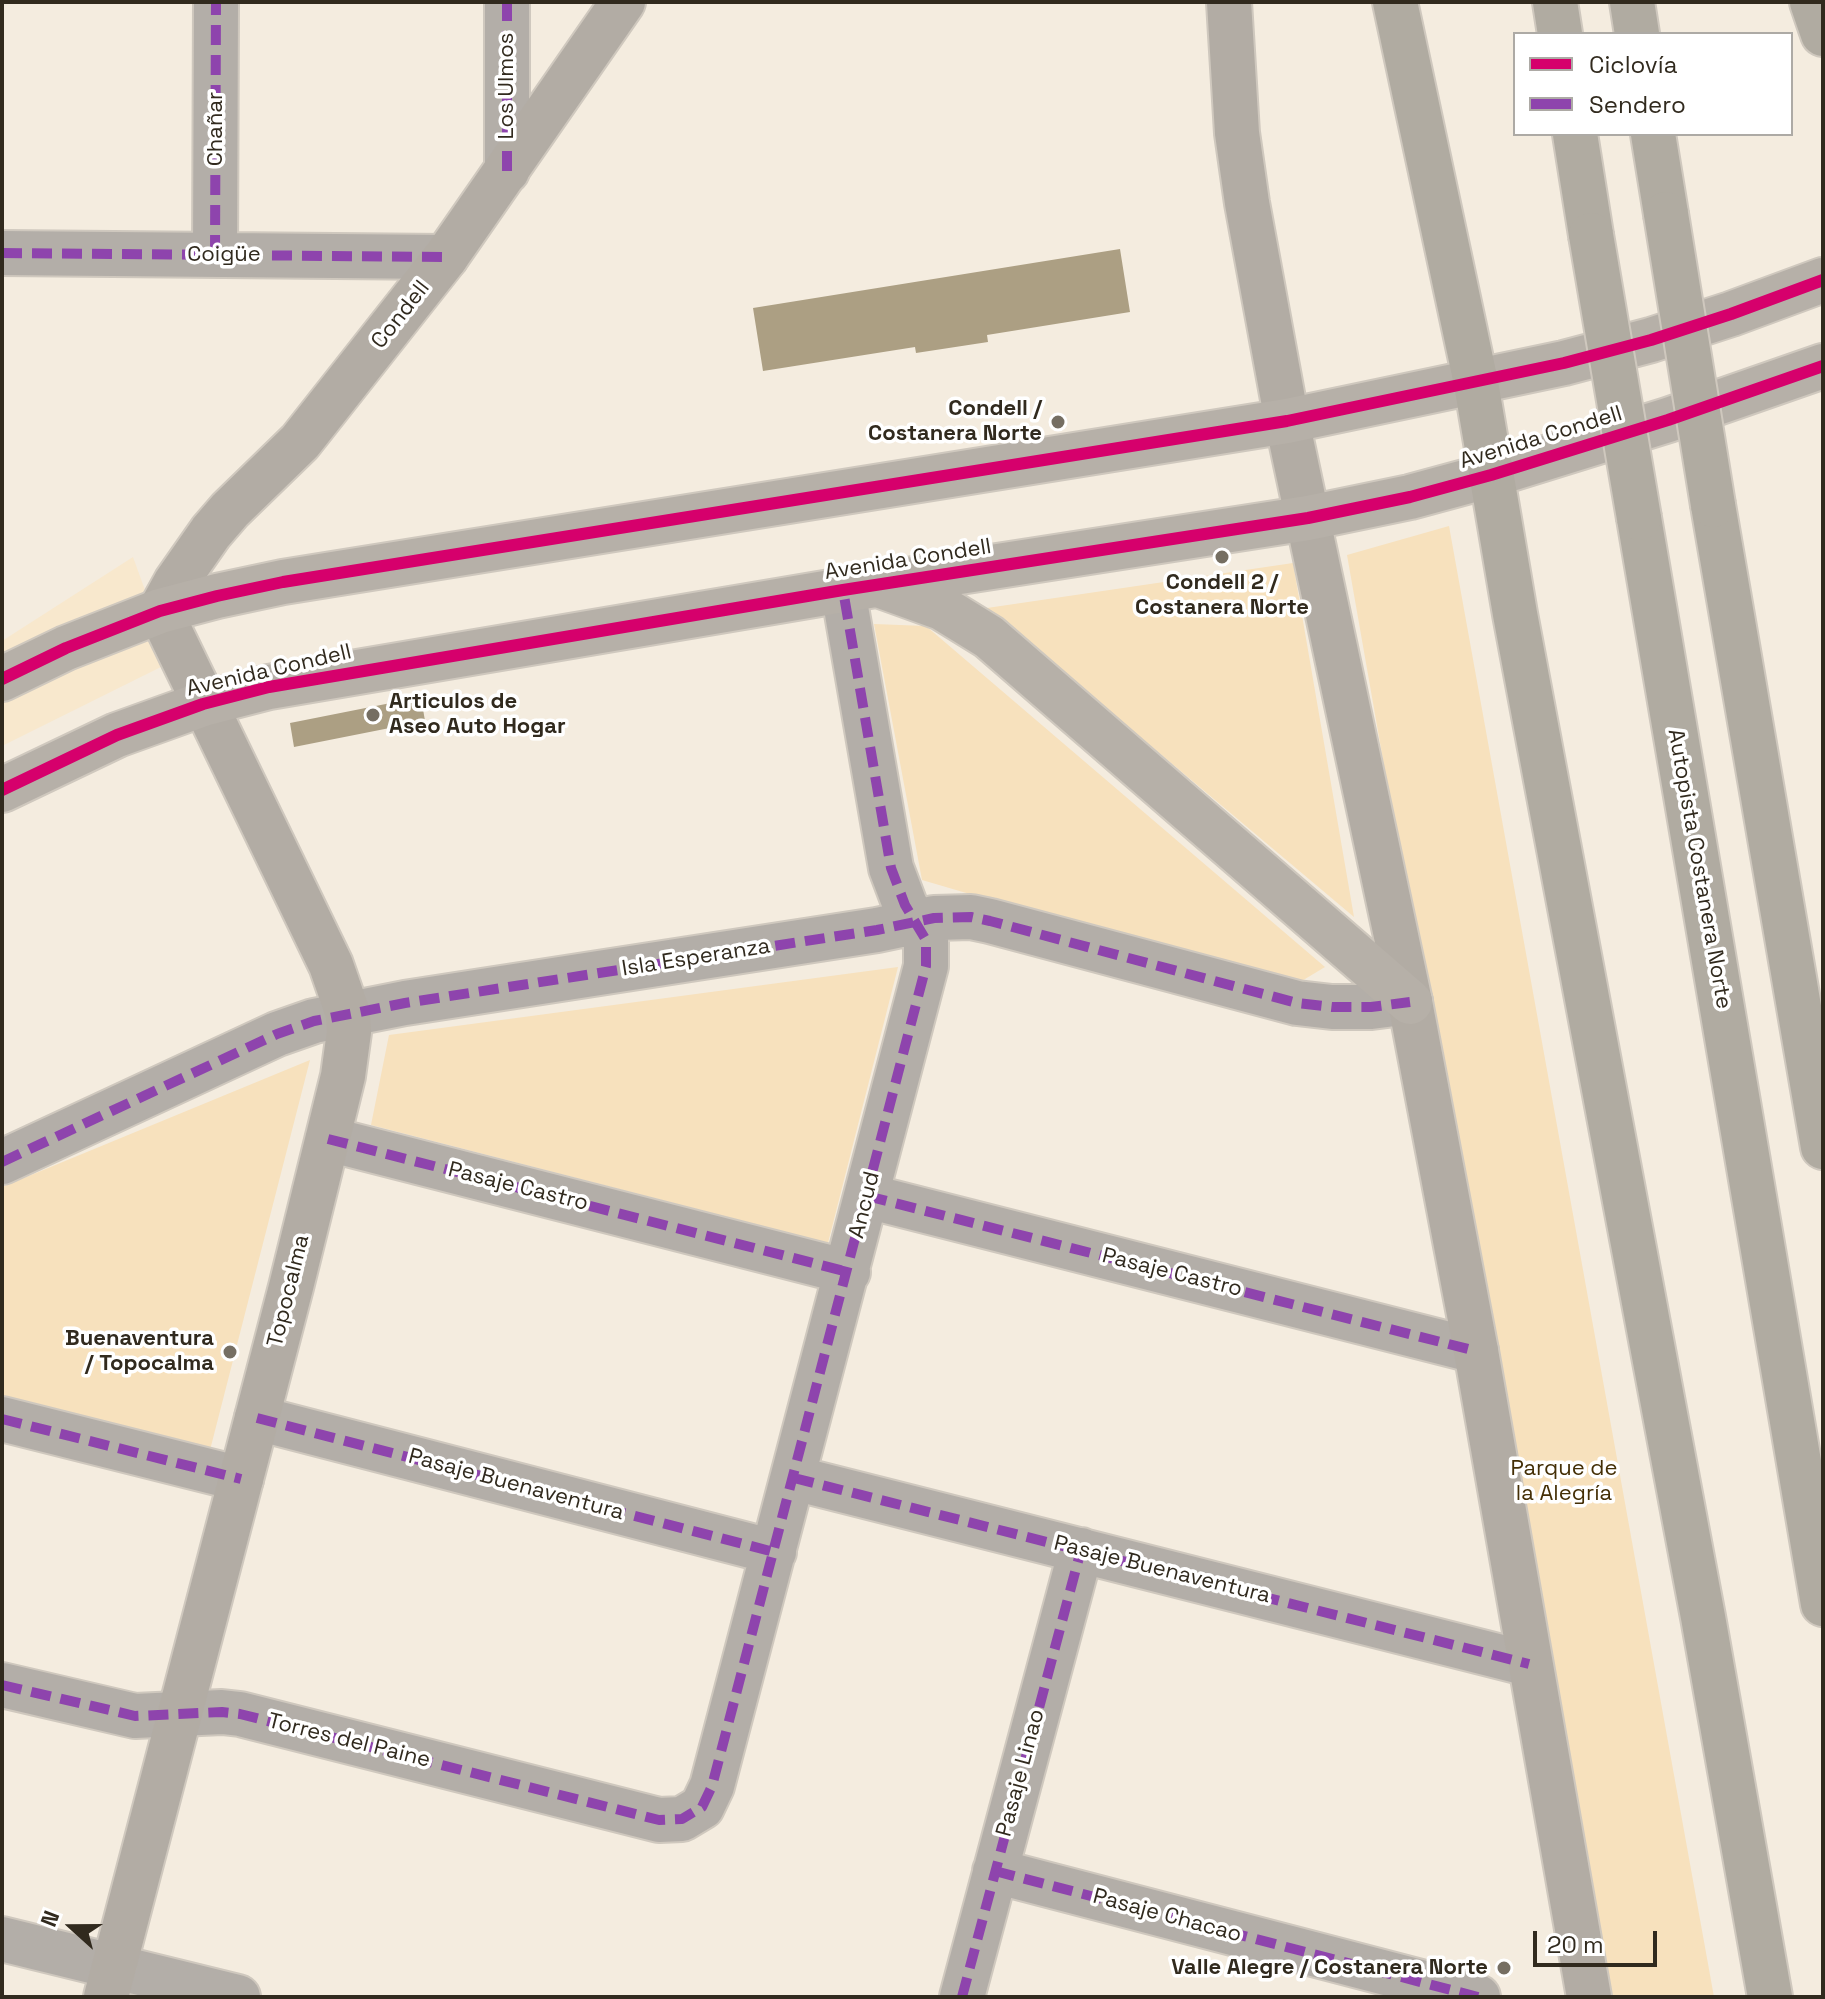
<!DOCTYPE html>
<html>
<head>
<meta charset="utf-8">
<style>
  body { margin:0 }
  #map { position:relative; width:1825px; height:1999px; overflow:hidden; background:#f4ecdf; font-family:"Space Grotesk",sans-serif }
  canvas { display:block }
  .frame { position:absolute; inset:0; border:4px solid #312a1e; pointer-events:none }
  .legend { position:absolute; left:1513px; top:32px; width:280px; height:104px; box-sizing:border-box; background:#fff; border:2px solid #adaaa5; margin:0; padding:10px 14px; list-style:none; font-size:24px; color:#312a1e }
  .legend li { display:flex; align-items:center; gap:16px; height:40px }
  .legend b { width:40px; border:2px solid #adaaa5 }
  .north { position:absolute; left:32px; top:1887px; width:80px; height:80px; -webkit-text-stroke:6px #fff; paint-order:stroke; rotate:291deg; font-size:22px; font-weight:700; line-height:32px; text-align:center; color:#312a1e }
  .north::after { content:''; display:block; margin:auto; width:28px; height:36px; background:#312a1e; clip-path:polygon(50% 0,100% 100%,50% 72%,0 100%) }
  .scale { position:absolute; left:1533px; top:1931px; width:124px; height:36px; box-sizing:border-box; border:4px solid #312a1e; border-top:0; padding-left:10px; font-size:24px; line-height:28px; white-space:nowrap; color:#312a1e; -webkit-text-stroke:6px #fff; paint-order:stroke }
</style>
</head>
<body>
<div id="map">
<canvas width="1825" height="1999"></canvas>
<div class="frame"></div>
<ul class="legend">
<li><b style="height:10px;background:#d6006c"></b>Ciclovía</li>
<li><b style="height:10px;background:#8e44ad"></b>Sendero</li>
</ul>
<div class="north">N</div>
<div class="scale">20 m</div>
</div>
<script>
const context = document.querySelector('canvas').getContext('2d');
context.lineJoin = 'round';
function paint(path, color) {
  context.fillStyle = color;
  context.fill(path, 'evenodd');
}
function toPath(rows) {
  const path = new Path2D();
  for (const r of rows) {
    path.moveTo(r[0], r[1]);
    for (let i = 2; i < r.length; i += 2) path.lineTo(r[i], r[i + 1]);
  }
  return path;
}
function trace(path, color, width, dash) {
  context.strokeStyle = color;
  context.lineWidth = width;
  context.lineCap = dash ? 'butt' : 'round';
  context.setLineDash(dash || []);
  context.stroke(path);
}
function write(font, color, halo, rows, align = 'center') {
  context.font = font + ' "Space Grotesk",sans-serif';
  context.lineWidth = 7;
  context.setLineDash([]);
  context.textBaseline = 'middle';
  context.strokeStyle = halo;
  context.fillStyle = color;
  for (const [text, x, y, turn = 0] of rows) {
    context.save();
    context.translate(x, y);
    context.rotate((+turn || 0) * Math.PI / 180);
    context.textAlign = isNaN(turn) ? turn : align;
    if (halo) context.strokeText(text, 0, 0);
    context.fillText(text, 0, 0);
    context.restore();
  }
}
const built = toPath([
  [133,557,171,662,2,746,2,641]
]);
const green = toPath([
  [1449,526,1714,1997,1607,1997,1455,1169,1347,555],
  [1293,563,1354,917,987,608],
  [874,624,926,626,1325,967,1290,988,922,880],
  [898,967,828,1243,371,1125,389,1035],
  [310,1060,209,1454,2,1401,2,1187]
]);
const building = toPath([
  [1120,249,1130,312,987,335,988,342,916,353,915,347,763,371,753,308],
  [421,697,425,721,294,747,290,723]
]);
const street = toPath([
  [507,171,507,2],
  [2,253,446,257],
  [215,255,216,2],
  [328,1139,848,1272],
  [2,1162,277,1034,314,1021,405,1003,877,930,934,918,971,917,990,921,1297,1003,1332,1007,1371,1007,1410,1002],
  [867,1196,1476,1351],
  [257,1418,774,1552],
  [2,1419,241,1479],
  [794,1478,1529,1664],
  [2,1685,135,1716,222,1712,240,1714,659,1820,682,1819,702,1807,712,1786,926,966,926,940,905,905,891,868,843,590],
  [995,1871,1478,1997],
  [2,1939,238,1997],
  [962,1997,1081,1550]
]);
const secondary = toPath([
  [1229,2,1237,133,1247,203,1287,421,1410,1002,1476,1351,1589,1997],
  [106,1997,291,1287,343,1076,349,1032,348,1014,331,965,160,611,176,582,211,532,230,510,300,442,446,257,623,2]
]);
const primary = toPath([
  [881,586,942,608,989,637,1410,1002],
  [2,679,66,648,160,611,217,596,283,582,1287,421,1564,363,1651,340,1731,314,1823,280],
  [2,790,117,735,203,704,269,687,843,590,1308,518,1410,497,1491,475,1668,420,1823,366]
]);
const highway = toPath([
  [1395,2,1476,383,1515,614,1703,1617,1770,1997],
  [1555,2,1560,34],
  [1632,2,1637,34],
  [1812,2,1823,34],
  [1575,134,1591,235],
  [1653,134,1666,214],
  [1713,505,1823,1147],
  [1639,518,1823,1604]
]);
const highwayBridge = toPath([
  [1666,214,1713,505],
  [1591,235,1639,518]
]);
const quiet = toPath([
  [507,171,507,2],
  [2,253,446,257],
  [215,255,216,2],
  [328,1139,848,1272],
  [2,1162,277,1034,314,1021,405,1003,877,930,934,918,971,917,990,921,1297,1003,1332,1007,1371,1007,1410,1002],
  [867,1196,1476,1351],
  [257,1418,774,1552],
  [2,1419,241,1479],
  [794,1478,1529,1664],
  [2,1685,135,1716,222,1712,240,1714,659,1820,682,1819,702,1807,712,1786,926,966,926,940,905,905,891,868,843,590],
  [995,1871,1478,1997],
  [962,1997,1081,1550]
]);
const cycleway = toPath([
  [2,679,66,648,160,611,217,596,283,582,1287,421,1564,363,1651,340,1731,314,1823,280],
  [2,790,117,735,203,704,269,687,843,590,1308,518,1410,497,1491,475,1668,420,1823,366]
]);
const markers = [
  [1058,422,8,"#756e62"],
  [1222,557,8,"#756e62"],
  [373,715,8,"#756e62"],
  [230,1352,8,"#756e62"],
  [1504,1968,8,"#756e62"]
];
const streetNames = [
  ["Los Ulmos",507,86,-90],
  ["Chañar",216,129,-90],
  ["Coigüe",224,255],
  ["Condell",401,315,-52],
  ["Avenida Condell",1541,438,-17],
  ["Avenida Condell",908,560,-9],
  ["Avenida Condell",269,671,-13],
  ["Autopista Costanera Norte",1699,869,80],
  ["Isla Esperanza",696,958,-9],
  ["Pasaje Castro",518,1187,14],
  ["Ancud",865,1205,-76],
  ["Pasaje Castro",1172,1273,14],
  ["Topocalma",289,1291,-76],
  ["Pasaje Buenaventura",516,1485,15],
  ["Pasaje Buenaventura",1162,1570,14],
  ["Torres del Paine",349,1741,14],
  ["Pasaje Linao",1021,1773,-75],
  ["Pasaje Chacao",1167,1916,15]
];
const poiNames = [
  ["Condell /",1042,409],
  ["Costanera Norte",1042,434],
  ["Condell 2 /",1222,583,"center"],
  ["Costanera Norte",1222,608,"center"],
  ["Articulos de",389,702,"left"],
  ["Aseo Auto Hogar",389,727,"left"],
  ["Buenaventura",214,1339],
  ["/ Topocalma",214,1364],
  ["Valle Alegre / Costanera Norte",1488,1968]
];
const parkNames = [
  ["Parque de",1564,1469],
  ["la Alegría",1564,1494]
];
paint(built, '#f8e8cd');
paint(green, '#f7e1bd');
paint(building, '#ac9f83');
trace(street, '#cfc8be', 48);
trace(secondary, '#cfc8be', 48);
trace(primary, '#cfc8be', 48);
trace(highway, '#cfc8be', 48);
trace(street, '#b3aea8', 44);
trace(secondary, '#b2aca4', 44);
trace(primary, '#b6b0a8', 44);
trace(highway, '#b0aba1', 44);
trace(highwayBridge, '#cfc8be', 48, []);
trace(highwayBridge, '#b0aba1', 44);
trace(quiet, '#8e44ad', 10, [20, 10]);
trace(cycleway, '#d6006c', 12);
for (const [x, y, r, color] of markers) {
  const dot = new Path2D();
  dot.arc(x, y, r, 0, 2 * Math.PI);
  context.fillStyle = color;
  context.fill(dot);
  trace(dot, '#fff', 3);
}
write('22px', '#312a1e', '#fff', streetNames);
write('bold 22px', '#312a1e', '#fff', poiNames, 'right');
write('22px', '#442f06', '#fff', parkNames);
</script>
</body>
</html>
